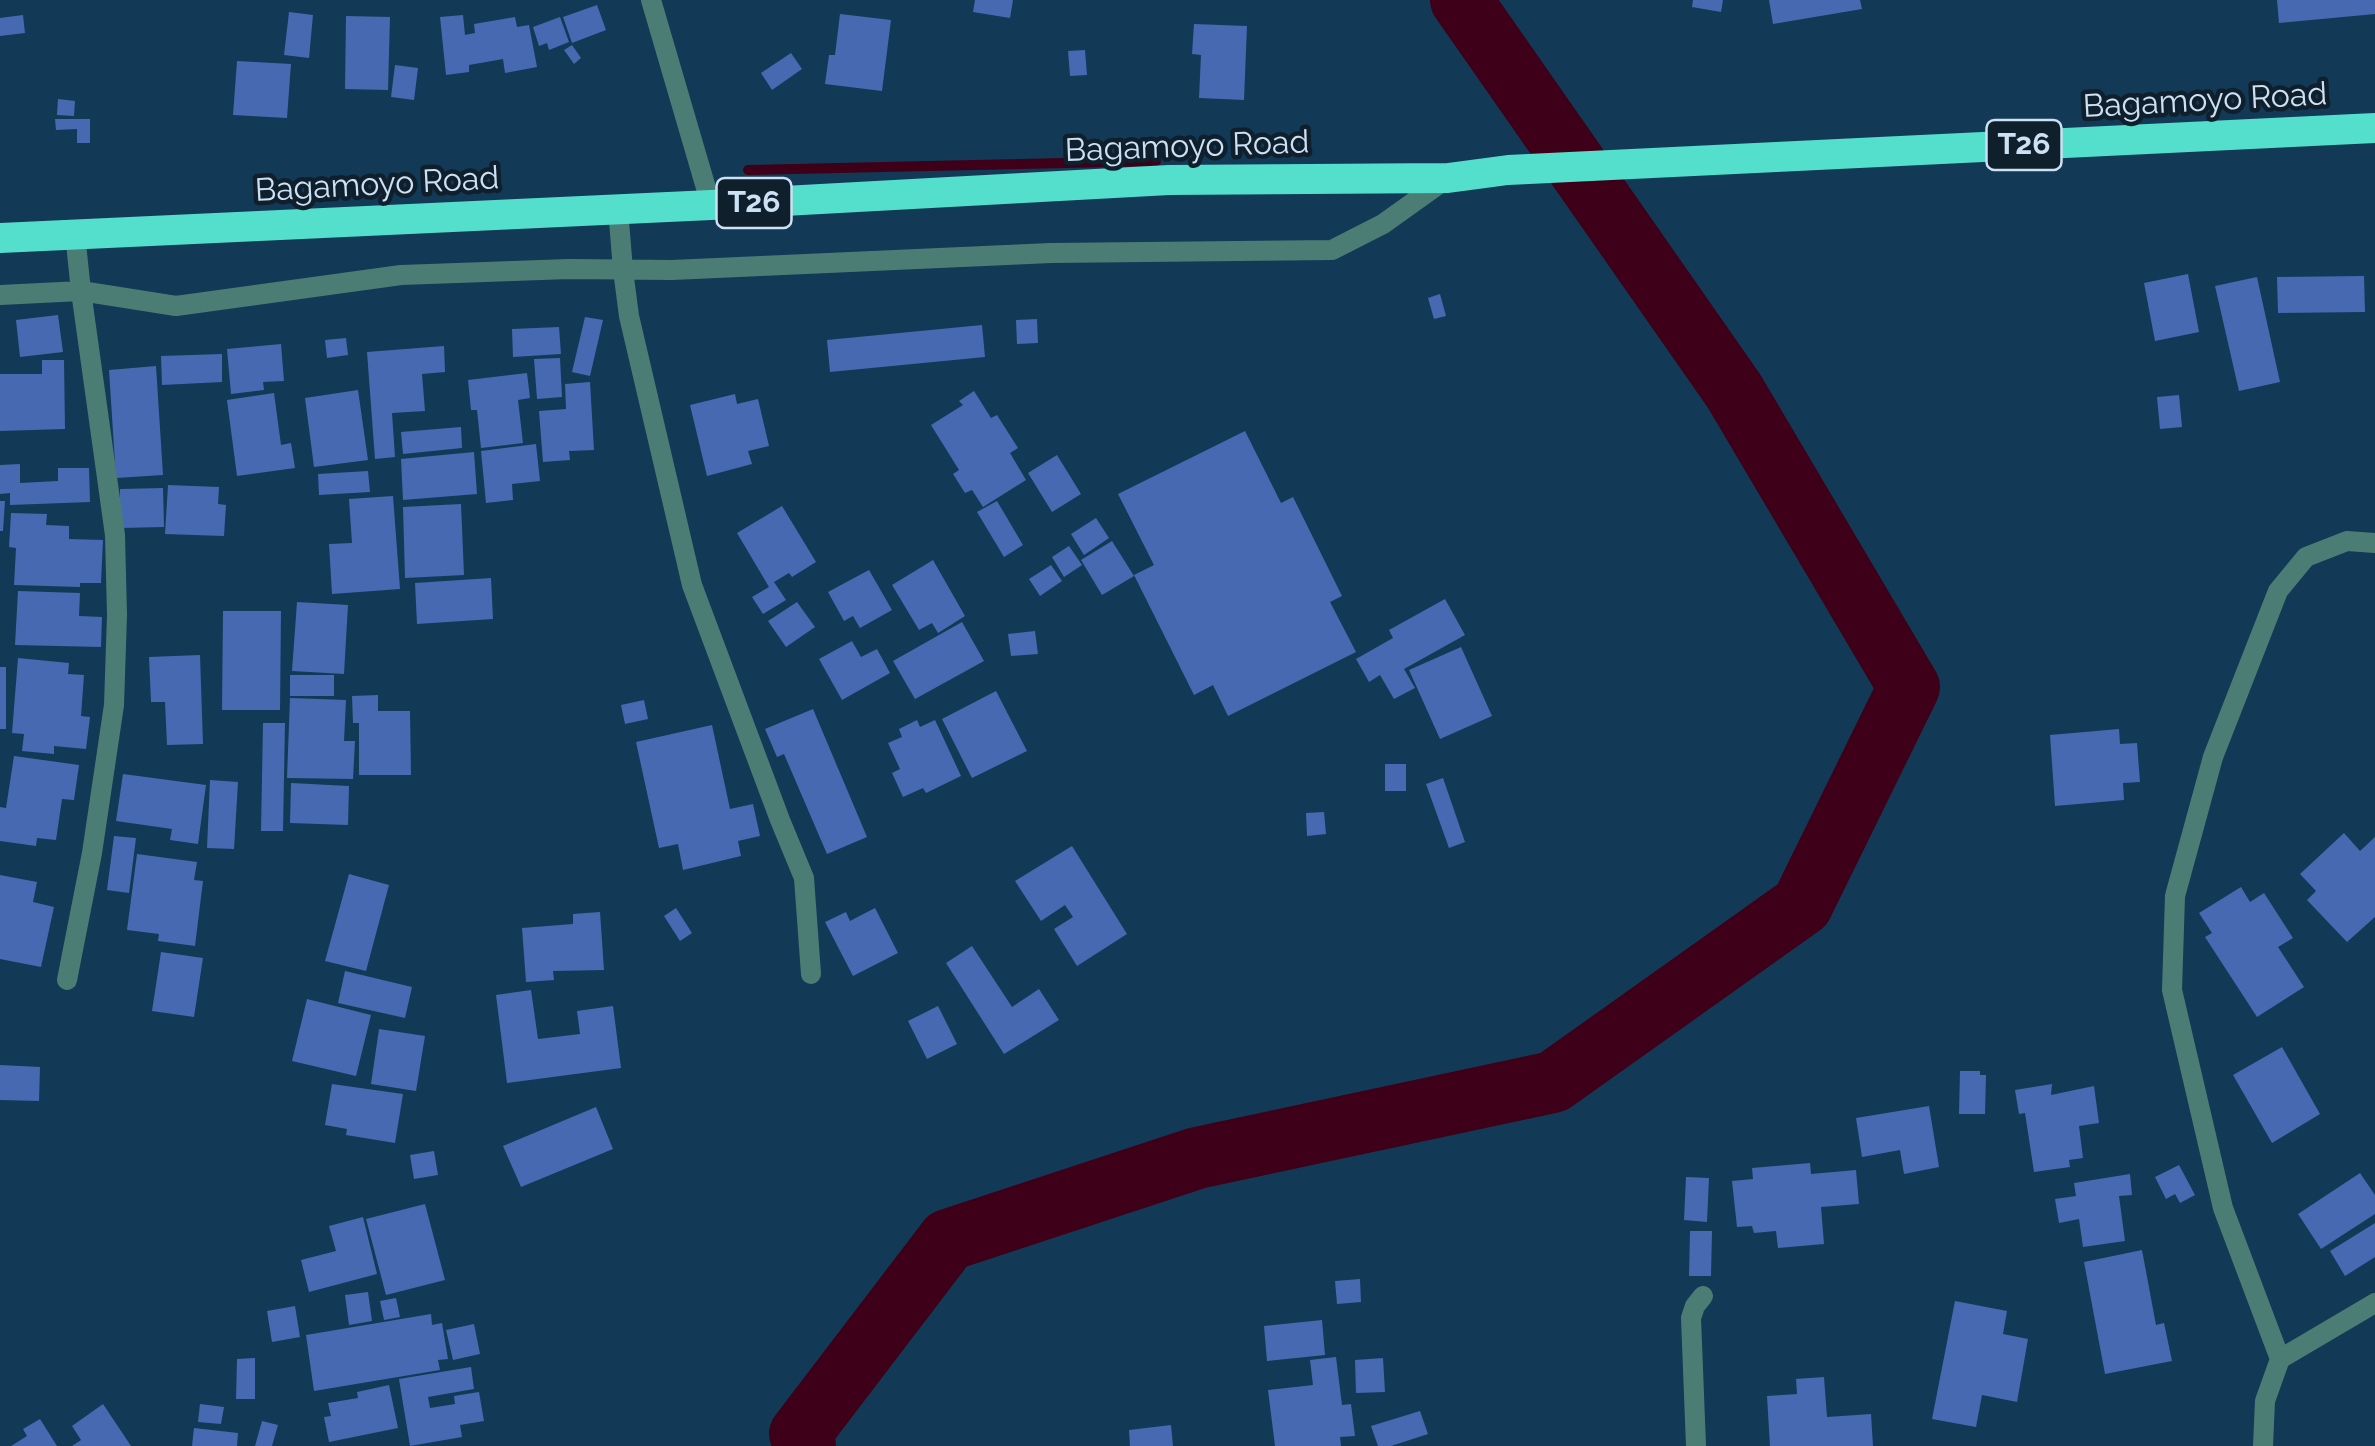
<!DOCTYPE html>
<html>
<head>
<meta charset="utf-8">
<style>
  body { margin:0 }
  canvas { display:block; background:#123955 }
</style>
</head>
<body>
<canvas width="2375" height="1446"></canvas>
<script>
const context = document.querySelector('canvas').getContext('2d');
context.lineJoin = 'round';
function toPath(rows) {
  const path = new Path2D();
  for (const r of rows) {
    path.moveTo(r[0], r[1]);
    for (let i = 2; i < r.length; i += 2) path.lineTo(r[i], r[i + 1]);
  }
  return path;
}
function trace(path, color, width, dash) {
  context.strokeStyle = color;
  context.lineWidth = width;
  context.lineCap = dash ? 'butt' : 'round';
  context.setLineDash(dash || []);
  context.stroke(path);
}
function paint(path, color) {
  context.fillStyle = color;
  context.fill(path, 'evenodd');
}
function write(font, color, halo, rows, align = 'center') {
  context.font = font + ' Raleway,sans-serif';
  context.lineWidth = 9;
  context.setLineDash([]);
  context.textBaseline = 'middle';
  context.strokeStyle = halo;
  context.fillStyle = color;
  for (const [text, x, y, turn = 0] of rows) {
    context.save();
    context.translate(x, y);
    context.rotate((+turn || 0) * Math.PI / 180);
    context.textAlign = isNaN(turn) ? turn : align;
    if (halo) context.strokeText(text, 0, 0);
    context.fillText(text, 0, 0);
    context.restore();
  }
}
const stream = toPath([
  [748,170,1156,161]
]);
const river = toPath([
  [805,1446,800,1434,948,1240,1197,1158,1553,1082,1802,905,1909,687,1734,391,1461,0]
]);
const building = toPath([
  [975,0,1013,0,1010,18,973,12],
  [1693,0,1723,0,1721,12,1692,7],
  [1769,0,1860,0,1862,9,1773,24],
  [2277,0,2375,0,2375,14,2279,23],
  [597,5,606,30,572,43,563,17],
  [289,12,313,15,309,58,284,55],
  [840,14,891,20,882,91,825,84,829,55,835,55],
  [23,15,25,33,0,36,0,18],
  [463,15,465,35,475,33,474,24,515,17,517,27,529,25,537,67,505,73,503,59,469,65,469,72,446,75,440,17],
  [346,16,390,17,388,90,345,89],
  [560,17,569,42,549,50,547,43,539,46,533,27],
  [1194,24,1247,26,1244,100,1199,98,1201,55,1192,54],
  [572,45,581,58,574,64,564,50],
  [1085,50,1087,75,1070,76,1068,51],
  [791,53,802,69,772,90,761,73],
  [237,61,291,64,287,118,233,115],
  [395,65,418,68,414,100,391,97],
  [58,99,75,101,74,116,57,115],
  [55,119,90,119,90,143,77,143,77,129,56,130],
  [2188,274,2199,332,2155,341,2144,283],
  [2364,276,2365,312,2278,313,2277,277],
  [2257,277,2280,382,2239,391,2215,286],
  [1440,294,1446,316,1434,319,1428,298],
  [58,315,63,352,20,357,16,320],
  [585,317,603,320,590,376,572,372],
  [1037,319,1038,343,1017,344,1016,320],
  [982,325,985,357,830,372,827,340],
  [559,327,561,354,513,357,512,329],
  [346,338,348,355,327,358,325,340],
  [281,344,284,381,263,382,264,390,231,394,227,349],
  [444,346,445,372,422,374,425,411,392,413,395,457,375,459,367,352],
  [222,354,222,382,162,385,161,356],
  [560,358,562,397,537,399,534,359],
  [42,360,64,360,65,429,0,431,0,374,42,374],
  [156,366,163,475,116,478,109,370],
  [527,373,530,398,518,400,523,443,481,448,477,410,471,410,468,380],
  [590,382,594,450,569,451,570,460,543,462,539,411,566,409,565,384],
  [358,390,368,460,314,467,305,398],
  [974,391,991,418,997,415,1018,448,1010,453,1026,480,983,507,972,490,965,493,953,474,959,470,931,425,963,405,959,401],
  [274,393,281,445,291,443,295,468,237,476,227,400],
  [735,394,737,404,758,399,769,446,748,451,752,464,707,476,690,405],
  [2179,395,2182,427,2160,429,2157,397],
  [461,427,462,448,403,454,401,432],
  [1245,431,1281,503,1293,497,1342,596,1330,602,1356,652,1228,716,1213,685,1194,695,1134,575,1154,565,1118,494],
  [536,444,540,481,512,484,513,500,486,503,481,451],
  [474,452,477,494,403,500,401,459],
  [1057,455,1081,494,1052,512,1028,473],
  [20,464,20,483,58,481,58,468,89,468,90,502,10,505,10,493,0,494,0,465],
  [368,471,370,492,319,495,318,474],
  [168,485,219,487,218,504,226,505,224,536,165,534],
  [163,488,164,527,120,528,120,489],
  [393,496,400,589,332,594,329,544,352,543,349,499],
  [0,501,5,501,3,531,0,531],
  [997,501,1023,545,1004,557,977,512],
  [461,504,464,575,405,578,403,507],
  [782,506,816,562,792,577,789,573,774,582,786,600,763,614,752,597,769,587,737,533],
  [11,513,47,514,46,525,69,526,69,539,103,540,101,583,80,583,80,587,14,585,16,548,9,547],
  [1096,518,1109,538,1084,555,1071,534],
  [1112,541,1134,576,1102,595,1081,560],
  [1069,546,1082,565,1064,577,1052,557],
  [933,560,965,616,938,633,932,623,919,630,892,585],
  [1051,565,1062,581,1040,596,1029,579],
  [869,570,892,610,860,628,853,616,844,621,828,592],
  [491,578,493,619,417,624,415,583],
  [18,591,80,593,79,616,102,617,101,647,15,645],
  [1445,599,1465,635,1404,669,1415,688,1394,699,1380,675,1369,682,1356,659,1393,638,1389,630],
  [297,602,348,605,344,674,292,671],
  [797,602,815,627,786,647,768,621],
  [223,611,281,611,280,710,222,710],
  [962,622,984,661,915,699,893,661],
  [1035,631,1038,654,1011,656,1008,634],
  [852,641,861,657,877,649,890,673,842,700,819,659],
  [1461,647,1492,716,1440,739,1409,670],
  [200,655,203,744,167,745,165,702,151,702,149,657],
  [18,658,69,663,68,674,84,675,81,716,90,717,86,749,54,746,54,754,22,751,24,734,12,733],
  [0,667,6,667,6,729,0,729],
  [290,675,334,675,334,696,290,696],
  [996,691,1027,751,972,778,942,719],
  [378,695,378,711,410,711,411,775,359,775,359,723,353,723,352,696],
  [290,698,346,700,344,741,355,741,353,779,287,778],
  [644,700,648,719,625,724,621,705],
  [813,709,867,837,827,854,784,754,777,757,765,729],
  [917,720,920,727,935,720,961,776,926,793,923,788,903,797,892,773,900,769,888,743,902,737,899,729],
  [263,723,285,723,283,831,261,831],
  [712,725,730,809,753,804,760,836,738,841,741,856,683,870,678,844,659,848,636,742],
  [2119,729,2120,744,2137,743,2140,782,2123,783,2124,800,2055,806,2050,735],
  [14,756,79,765,74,800,62,799,56,840,37,838,36,846,0,841,0,807,6,808],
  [1385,764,1406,764,1406,791,1385,791],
  [123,774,206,785,198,844,170,840,172,829,116,821],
  [1443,778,1465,842,1449,848,1426,784],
  [210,780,238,782,234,849,207,848],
  [291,783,349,786,348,825,290,823],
  [1324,812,1326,834,1307,836,1306,813],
  [2344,833,2360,851,2375,837,2375,917,2347,942,2307,900,2316,891,2300,874],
  [114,836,136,838,129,893,107,890],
  [1072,846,1127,934,1077,966,1054,929,1073,917,1065,905,1041,921,1015,881],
  [137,854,197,862,194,880,203,881,195,946,158,941,159,934,127,930],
  [349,874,389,885,366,971,325,961],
  [0,875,37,882,33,902,54,907,41,967,0,959],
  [2241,887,2250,902,2264,893,2293,938,2278,947,2304,987,2257,1017,2205,937,2212,933,2199,913],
  [676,908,692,933,680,941,664,916],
  [875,908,898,953,853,976,825,922,846,912,850,921],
  [600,912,604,970,553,971,554,980,526,982,522,928,573,924,573,914],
  [972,946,1012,1007,1039,989,1059,1020,1004,1054,946,963],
  [161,952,203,958,194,1017,152,1011],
  [345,971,412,987,405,1018,338,1003],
  [531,990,538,1039,580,1034,577,1011,613,1006,621,1068,507,1083,496,995],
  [307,999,371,1015,356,1076,292,1061],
  [938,1006,957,1044,927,1059,908,1021],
  [379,1029,425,1036,416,1091,371,1084],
  [2282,1047,2320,1114,2272,1143,2233,1075],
  [0,1065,40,1067,39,1101,0,1100],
  [1960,1071,1980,1071,1980,1075,1986,1075,1985,1114,1959,1114],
  [332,1084,403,1094,395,1143,346,1135,347,1129,325,1125],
  [2052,1084,2051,1095,2094,1086,2099,1123,2079,1126,2083,1158,2069,1160,2070,1167,2034,1172,2025,1113,2019,1114,2015,1090],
  [1929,1106,1939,1167,1904,1174,1900,1150,1862,1157,1856,1118],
  [596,1107,613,1149,521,1187,503,1146],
  [434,1151,438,1175,414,1179,410,1155],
  [1810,1163,1811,1174,1856,1170,1859,1204,1821,1207,1824,1244,1778,1248,1776,1231,1754,1233,1752,1226,1737,1227,1732,1181,1753,1179,1752,1168],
  [2179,1165,2195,1195,2180,1203,2175,1194,2166,1199,2155,1177],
  [2360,1173,2375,1195,2375,1214,2321,1249,2298,1214],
  [2130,1174,2132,1195,2119,1196,2125,1241,2083,1247,2079,1219,2059,1223,2055,1199,2076,1196,2074,1183],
  [1686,1177,1709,1178,1707,1222,1684,1220],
  [425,1204,445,1280,386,1295,366,1219],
  [363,1217,377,1274,309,1292,301,1260,336,1251,329,1226],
  [2375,1223,2375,1257,2345,1276,2330,1251],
  [1690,1231,1712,1231,1711,1276,1689,1276],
  [2142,1250,2156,1325,2164,1323,2172,1361,2105,1374,2084,1262],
  [1360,1279,1361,1302,1337,1304,1335,1281],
  [368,1292,372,1321,349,1325,345,1295],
  [396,1298,400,1317,384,1320,380,1301],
  [1955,1301,2007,1311,2003,1334,2028,1339,2017,1402,1982,1395,1976,1427,1932,1419],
  [295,1306,300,1337,272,1342,267,1311],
  [431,1314,432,1325,442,1323,448,1359,438,1360,440,1370,314,1391,306,1335],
  [1322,1320,1325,1355,1267,1361,1264,1326],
  [474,1324,480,1354,453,1360,446,1330],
  [1336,1357,1342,1405,1351,1404,1355,1436,1340,1437,1341,1446,1275,1446,1268,1390,1313,1385,1310,1360],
  [255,1358,255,1399,236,1399,237,1359],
  [1383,1358,1385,1392,1356,1393,1355,1360],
  [471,1367,474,1389,428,1397,430,1408,455,1404,454,1396,479,1392,484,1421,460,1425,462,1437,410,1446,399,1379],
  [1824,1377,1827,1417,1871,1414,1873,1446,1770,1446,1767,1396,1797,1394,1796,1379],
  [389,1385,398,1428,329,1442,324,1417,331,1416,328,1403,358,1398,357,1392],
  [103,1404,131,1446,72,1446,81,1440,72,1426],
  [200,1404,224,1407,221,1424,198,1422],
  [1420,1411,1428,1434,1391,1446,1378,1446,1371,1426],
  [40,1419,57,1446,11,1446,27,1436,23,1429],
  [262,1421,278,1425,272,1446,255,1446],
  [1171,1425,1173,1446,1130,1446,1129,1430],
  [194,1428,238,1433,237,1446,192,1446]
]);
const street = toPath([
  [651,0,711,205],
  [618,209,623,270,629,316,692,585,780,820,804,878,811,974],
  [0,295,81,291,176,306,401,275,569,269,672,270,1051,253,1332,250,1383,224,1446,179],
  [67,980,92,853,114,705,117,615,115,535,81,291,75,234],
  [2280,1359,2223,1208,2172,990,2175,896,2213,757,2278,591,2306,557,2347,541,2375,543],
  [1696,1446,1691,1318,1695,1306,1703,1296],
  [2263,1446,2265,1401,2280,1359,2375,1303]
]);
const highway = toPath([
  [0,238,711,205,1169,180,1448,178,1508,170,2375,128]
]);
const shields = [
  [2024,145,75],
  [754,203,75]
];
const shieldNames = [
  ["T26",2024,145],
  ["T26",754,203]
];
const streetNames = [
  ["Bagamoyo Road",2205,101,-3],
  ["Bagamoyo Road",1187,147,-2],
  ["Bagamoyo Road",377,185,-3]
];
trace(stream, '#3d0018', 10);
trace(river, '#3d0018', 62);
paint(building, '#4669b2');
trace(street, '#4c7d75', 20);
trace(highway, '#54decc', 30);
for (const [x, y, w] of shields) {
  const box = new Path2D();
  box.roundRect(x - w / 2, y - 25, w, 50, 8);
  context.fillStyle = '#0f1f2c';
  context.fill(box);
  trace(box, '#cce1f3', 2.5);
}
write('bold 30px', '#cce1f3', null, shieldNames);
write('32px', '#cce1f3', '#0f1f2c', streetNames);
</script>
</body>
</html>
